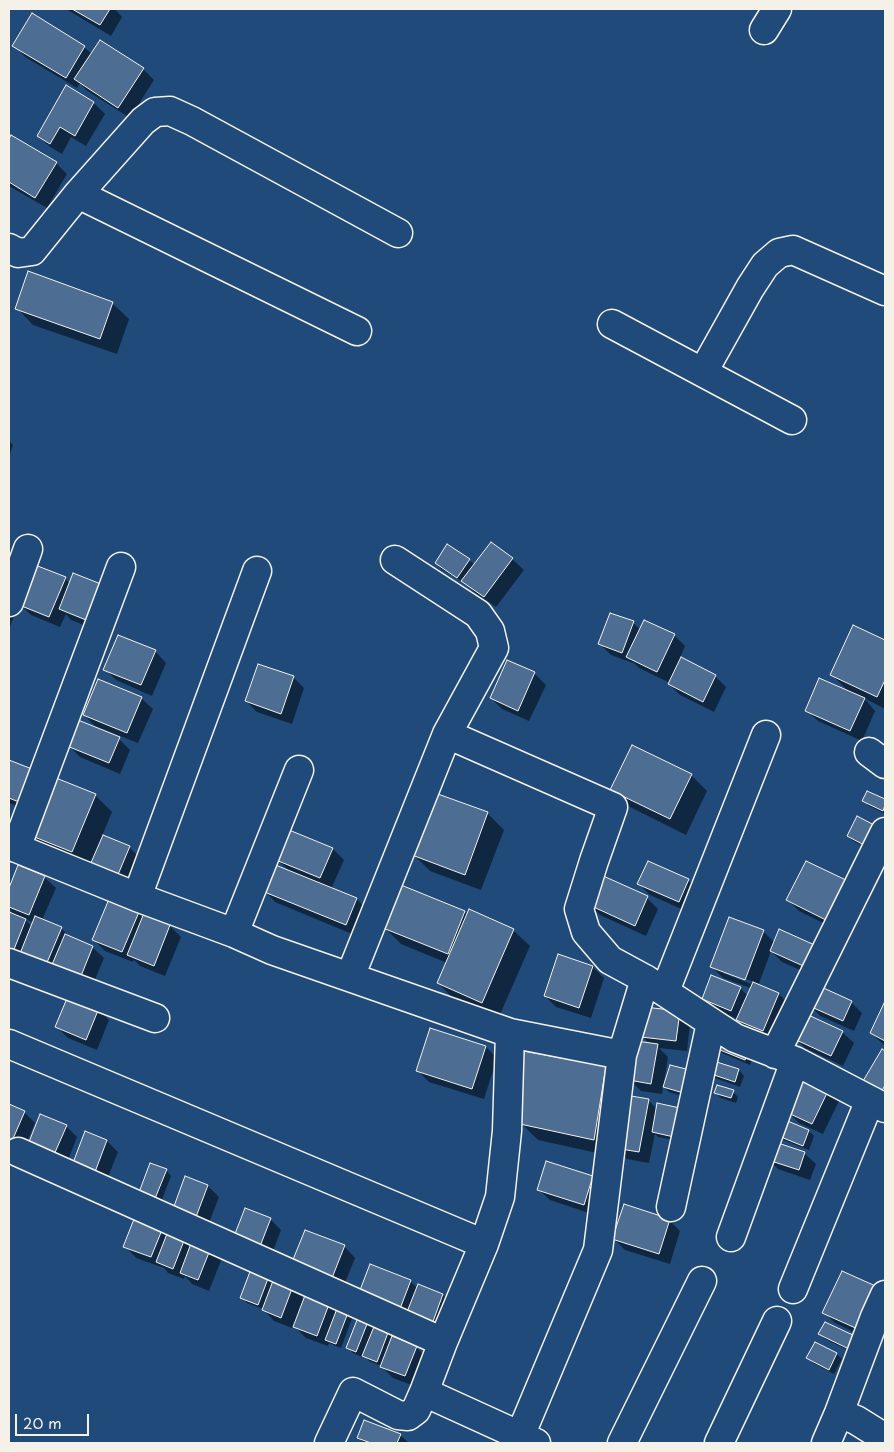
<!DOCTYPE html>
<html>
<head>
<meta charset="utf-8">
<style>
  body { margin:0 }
  #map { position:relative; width:894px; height:1452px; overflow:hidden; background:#1f4a7a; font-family:"Playpen Sans",sans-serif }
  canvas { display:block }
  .frame { position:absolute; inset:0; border:10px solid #f4f1e8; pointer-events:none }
  .scale { position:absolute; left:15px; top:1414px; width:74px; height:22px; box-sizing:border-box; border:2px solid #f4f1e8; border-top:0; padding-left:6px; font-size:15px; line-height:18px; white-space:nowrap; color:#f4f1e8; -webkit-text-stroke:4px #1f4a7a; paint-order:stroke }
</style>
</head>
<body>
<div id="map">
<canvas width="894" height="1452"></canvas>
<div class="frame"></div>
<div class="scale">20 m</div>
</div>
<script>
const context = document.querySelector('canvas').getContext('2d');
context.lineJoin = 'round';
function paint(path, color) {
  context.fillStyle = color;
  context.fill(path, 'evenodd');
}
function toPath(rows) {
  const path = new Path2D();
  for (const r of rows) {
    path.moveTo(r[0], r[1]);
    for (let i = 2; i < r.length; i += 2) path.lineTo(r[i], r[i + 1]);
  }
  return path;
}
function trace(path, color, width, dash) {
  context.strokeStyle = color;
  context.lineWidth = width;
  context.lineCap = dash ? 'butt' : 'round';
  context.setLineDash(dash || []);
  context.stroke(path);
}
const shadow = toPath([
  [66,9,115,9,122,17,111,36],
  [100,41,143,69,154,80,130,118,86,90,80,83,77,88,25,57,14,45,84,47,92,54],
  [94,103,105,114,86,146,71,137,62,154,50,147,38,136],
  [12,137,56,163,67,174,47,208,9,186,9,142],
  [112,303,129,319,117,354,33,325,17,308],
  [9,441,13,445,9,457],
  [491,543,512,559,524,570,496,607,474,592,464,581,463,582,441,569,436,563,469,560,475,565],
  [9,567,65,578,70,584,102,632,71,620,66,614,60,627,31,615,19,604,9,629],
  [633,623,641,630,674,635,685,646,680,658,715,676,726,687,714,712,680,695,669,684,670,683,639,668,633,662,633,663,611,655,600,644],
  [854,627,885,642,885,709,864,698,875,711,862,741,818,721,806,710,850,693,831,674],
  [155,651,166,663,152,696,116,680,105,669],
  [508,661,535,674,546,685,529,721,502,709,491,698],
  [293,677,304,688,292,724,257,712,246,701],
  [141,698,153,709,138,743,95,726,84,715],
  [119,739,130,750,120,774,80,757,69,746],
  [9,761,37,772,35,814,9,803],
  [691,775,707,791,686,835,628,806,611,790],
  [868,793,885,801,885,814,869,806,864,801],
  [95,795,112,812,102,836,129,847,140,858,128,887,50,852,33,836],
  [487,813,504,830,481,890,430,871,414,855],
  [290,831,333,849,344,860,331,889,357,899,368,911,357,936,275,902,264,890,290,872,278,860],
  [881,832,871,850,853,841,848,836],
  [806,862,839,931,799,911,788,900],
  [648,863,688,880,699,892,690,913,650,895,639,884],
  [19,867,44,877,56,888,42,920,61,928,71,938,92,947,104,958,88,996,9,962,9,913,16,916,9,909,9,891],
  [25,919,34,923,32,927],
  [601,876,647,898,658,909,646,936,600,915,589,904],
  [464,912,468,915,513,930,530,946,498,1019,455,1000,438,983,447,963,401,944,385,928],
  [138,913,143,918,170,926,181,937,165,976,140,966,134,960,133,962,105,951,94,940],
  [763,931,775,943,821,979,782,962,771,951,758,986,779,994,790,1005,774,1042,749,1031,738,1019,714,1010,703,999,740,988,748,996,751,988,723,978,712,967],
  [723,971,752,981,751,984,723,973],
  [559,956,593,967,604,978,591,1018,556,1007,545,996],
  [851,1002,862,1013,854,1031,820,1016,809,1004],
  [885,1004,885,1046,871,1033],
  [98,1009,109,1020,97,1050,68,1038,57,1027],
  [679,1013,690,1024,687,1051,659,1048,668,1057,664,1082,692,1099,669,1092,663,1086,662,1094,641,1091,630,1080,651,1045,642,1036],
  [805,1015,842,1032,854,1043,843,1066,805,1048,794,1037],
  [431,1030,486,1047,497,1058,484,1099,429,1082,418,1071],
  [716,1048,754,1055,750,1065,722,1053],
  [882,1050,885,1052,885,1097,876,1092],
  [605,1067,622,1083,611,1156,538,1140,521,1123],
  [739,1070,744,1076,740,1087,709,1076,704,1071],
  [828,1090,839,1101,823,1134,799,1123,788,1112],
  [733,1092,738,1097,736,1103,721,1098,716,1093],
  [648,1100,657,1109,679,1141,658,1137,655,1134,649,1163,627,1159,616,1148],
  [9,1105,24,1112,35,1123,23,1152,9,1145],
  [778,1119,809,1131,814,1136,809,1150,778,1138],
  [66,1126,77,1137,65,1168,39,1157],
  [107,1141,118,1152,106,1182,85,1174],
  [804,1153,816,1164,810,1180,778,1169,767,1158],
  [166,1170,171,1176,160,1205,145,1200],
  [592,1177,603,1188,595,1215,550,1200,538,1189],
  [186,1178,208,1186,219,1197,207,1228,174,1208],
  [137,1216,222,1258,209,1291,192,1284,185,1276,184,1279,168,1273,164,1268,136,1258,125,1246],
  [270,1219,281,1230,270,1259,245,1249],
  [669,1220,680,1231,670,1264,625,1250,614,1239],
  [344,1246,355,1258,343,1288,305,1273],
  [843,1272,871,1340,835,1323,824,1312],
  [268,1277,274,1282,292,1287,305,1299,308,1292,353,1316,341,1348,329,1343,328,1346,306,1338,293,1325,292,1328,274,1321,263,1309,247,1303,242,1297],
  [410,1281,417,1288,419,1286,443,1295,454,1306,442,1337,370,1309],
  [360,1316,388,1331,394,1336,393,1338,416,1347,427,1358,417,1387,393,1378,381,1366,369,1361,363,1354,362,1357,353,1353,348,1348],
  [825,1323,854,1353,825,1339,820,1334],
  [815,1343,837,1354,842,1359,834,1374,813,1363,808,1358],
  [400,1435,409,1443,364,1443,358,1437]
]);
const building = toPath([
  [72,9,110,9,100,25,72,9],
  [32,13,85,46,66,78,12,46,32,13],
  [100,40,144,68,118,108,74,79,100,40],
  [66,85,94,102,75,136,60,127,50,144,37,136,66,85],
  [11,135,57,162,35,198,9,182,9,139,11,135],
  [28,271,113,302,100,339,15,309,28,271],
  [491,542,513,558,484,597,461,581,491,542],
  [447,544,470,559,457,578,435,563,447,544],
  [35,565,66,577,49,617,19,605,35,565],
  [73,573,106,586,91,622,59,609,73,573],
  [610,613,634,621,622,653,598,644,610,613],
  [644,620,675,634,657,672,626,657,644,620],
  [853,625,885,640,885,680,877,697,830,675,853,625],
  [118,635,156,650,141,685,103,670,118,635],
  [681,657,716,675,703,702,668,684,681,657],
  [507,660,535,672,518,711,490,698,507,660],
  [258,664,294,676,281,714,245,701,258,664],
  [819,678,865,698,850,731,805,711,819,678],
  [98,679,142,697,127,733,83,715,98,679],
  [78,720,120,737,109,763,67,746,78,720],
  [632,745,692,774,670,819,610,790,632,745],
  [9,760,37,771,24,804,9,798,9,760],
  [56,778,96,794,72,852,32,836,56,778],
  [867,791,885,799,885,805,883,811,862,801,867,791],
  [435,793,488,812,465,875,412,855,435,793],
  [857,816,876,826,866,846,847,836,857,816],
  [289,830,333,848,320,878,276,860,289,830],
  [103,835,130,846,117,877,90,865,103,835],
  [648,861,689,879,679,902,637,884,648,861],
  [806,861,848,881,828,921,786,900,806,861],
  [273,864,357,898,346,925,262,891,273,864],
  [18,865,45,876,29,915,9,907,9,888,18,865],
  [601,875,648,896,635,926,587,904,601,875],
  [401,885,465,911,448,954,383,928,401,885],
  [109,899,139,912,122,952,92,940,109,899],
  [469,909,514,929,482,1003,437,983,469,909],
  [9,912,26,919,11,957,9,957,9,912],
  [144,913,170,925,154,966,127,955,144,913],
  [35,916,62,927,43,972,17,961,35,916],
  [729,917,764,930,745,980,710,967,729,917],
  [779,929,819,947,810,969,770,951,779,929],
  [65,934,93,946,77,986,48,974,65,934],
  [558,954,593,966,579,1008,544,996,558,954],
  [711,975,741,987,731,1011,702,999,711,975],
  [753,982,779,993,763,1031,736,1020,753,982],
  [817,985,852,1001,843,1021,807,1005,817,985],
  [68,996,99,1008,86,1040,55,1027,68,996],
  [885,1001,885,1041,870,1033,885,1001],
  [644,1007,680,1011,676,1041,641,1037,644,1007],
  [804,1013,843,1031,831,1056,792,1038,804,1013],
  [430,1028,486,1046,472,1089,416,1071,430,1028],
  [720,1037,749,1049,745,1060,715,1048,720,1037],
  [636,1041,658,1044,651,1084,629,1080,636,1041],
  [882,1049,885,1051,885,1085,882,1091,863,1081,882,1049],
  [523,1051,606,1066,594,1140,520,1124,523,1051],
  [707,1059,739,1069,735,1082,702,1071,707,1059],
  [670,1065,694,1071,687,1094,663,1087,670,1065],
  [803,1077,829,1089,812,1124,786,1112,803,1077],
  [717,1085,734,1090,731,1098,714,1093,717,1085],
  [625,1095,649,1099,639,1152,615,1148,625,1095],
  [657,1103,680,1108,674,1137,652,1132,657,1103],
  [9,1104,25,1111,12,1141,9,1140,9,1104],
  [40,1114,67,1125,53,1157,27,1147,40,1114],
  [778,1117,809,1130,803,1146,771,1133,778,1117],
  [85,1131,107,1140,95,1172,73,1163,85,1131],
  [772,1141,805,1152,799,1170,765,1159,772,1141],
  [546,1161,593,1176,584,1205,537,1190,546,1161],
  [150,1163,167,1169,154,1201,138,1195,150,1163],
  [185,1176,208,1185,196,1217,173,1209,185,1176],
  [624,1204,670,1219,659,1254,612,1239,624,1204],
  [245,1208,271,1218,259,1249,233,1239,245,1208],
  [136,1214,164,1225,151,1257,123,1247,136,1214],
  [170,1226,187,1233,173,1269,156,1262,170,1226],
  [305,1230,345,1245,332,1278,292,1262,305,1230],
  [193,1238,212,1245,198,1280,180,1273,193,1238],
  [370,1264,411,1280,398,1314,357,1298,370,1264],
  [251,1269,269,1276,258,1305,240,1298,251,1269],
  [842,1271,880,1288,860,1330,822,1313,842,1271],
  [274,1278,293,1286,281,1318,262,1310,274,1278],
  [418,1284,443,1294,431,1327,405,1317,418,1284],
  [307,1290,331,1299,317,1336,293,1327,307,1290],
  [338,1306,349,1310,336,1344,325,1340,338,1306],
  [359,1315,369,1319,356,1352,346,1348,359,1315],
  [825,1322,855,1336,849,1349,818,1334,825,1322],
  [375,1324,389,1330,377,1362,362,1356,375,1324],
  [392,1336,417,1346,405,1376,380,1367,392,1336],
  [815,1342,837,1353,829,1370,806,1358,815,1342],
  [364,1420,401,1434,397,1443,371,1443,357,1438,364,1420]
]);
const minor = toPath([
  [764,30,777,9],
  [78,194,357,331],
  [9,248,18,253,32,251,78,194,143,121,155,112,170,111,192,121,398,233],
  [612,324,792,420],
  [703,372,750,288,765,265,779,253,793,250,885,291],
  [9,602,28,549],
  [447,734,613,807,594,861,579,909,586,932,610,960,645,979,735,1038,795,1061,885,1108],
  [869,752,885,764],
  [9,845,137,897,234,933,272,950,510,1033,507,1131,500,1197,484,1244,443,1342,424,1392],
  [16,848,121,567],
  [137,897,257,571],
  [234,933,299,770],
  [9,963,155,1018],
  [350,977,447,734,494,648,490,631,478,614,395,560],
  [665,991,766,735],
  [510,1033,622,1055],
  [9,1044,484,1244],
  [775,1054,885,832],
  [18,1152,443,1342],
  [671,1207,711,1023],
  [731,1237,795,1061],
  [793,1289,870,1100],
  [839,1413,875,1317,885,1295],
  [520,1436,598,1250,622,1055,645,979],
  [329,1443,353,1392,398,1415,408,1416,416,1410,424,1392,536,1443],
  [622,1443,702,1281],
  [719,1443,777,1321],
  [826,1443,839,1413,856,1420,885,1438]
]);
paint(shadow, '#0007');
paint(building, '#4d6e92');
trace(building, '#f4f1e8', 1);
trace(minor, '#f4f1e8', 31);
trace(minor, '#1f4a7a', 28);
</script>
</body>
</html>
